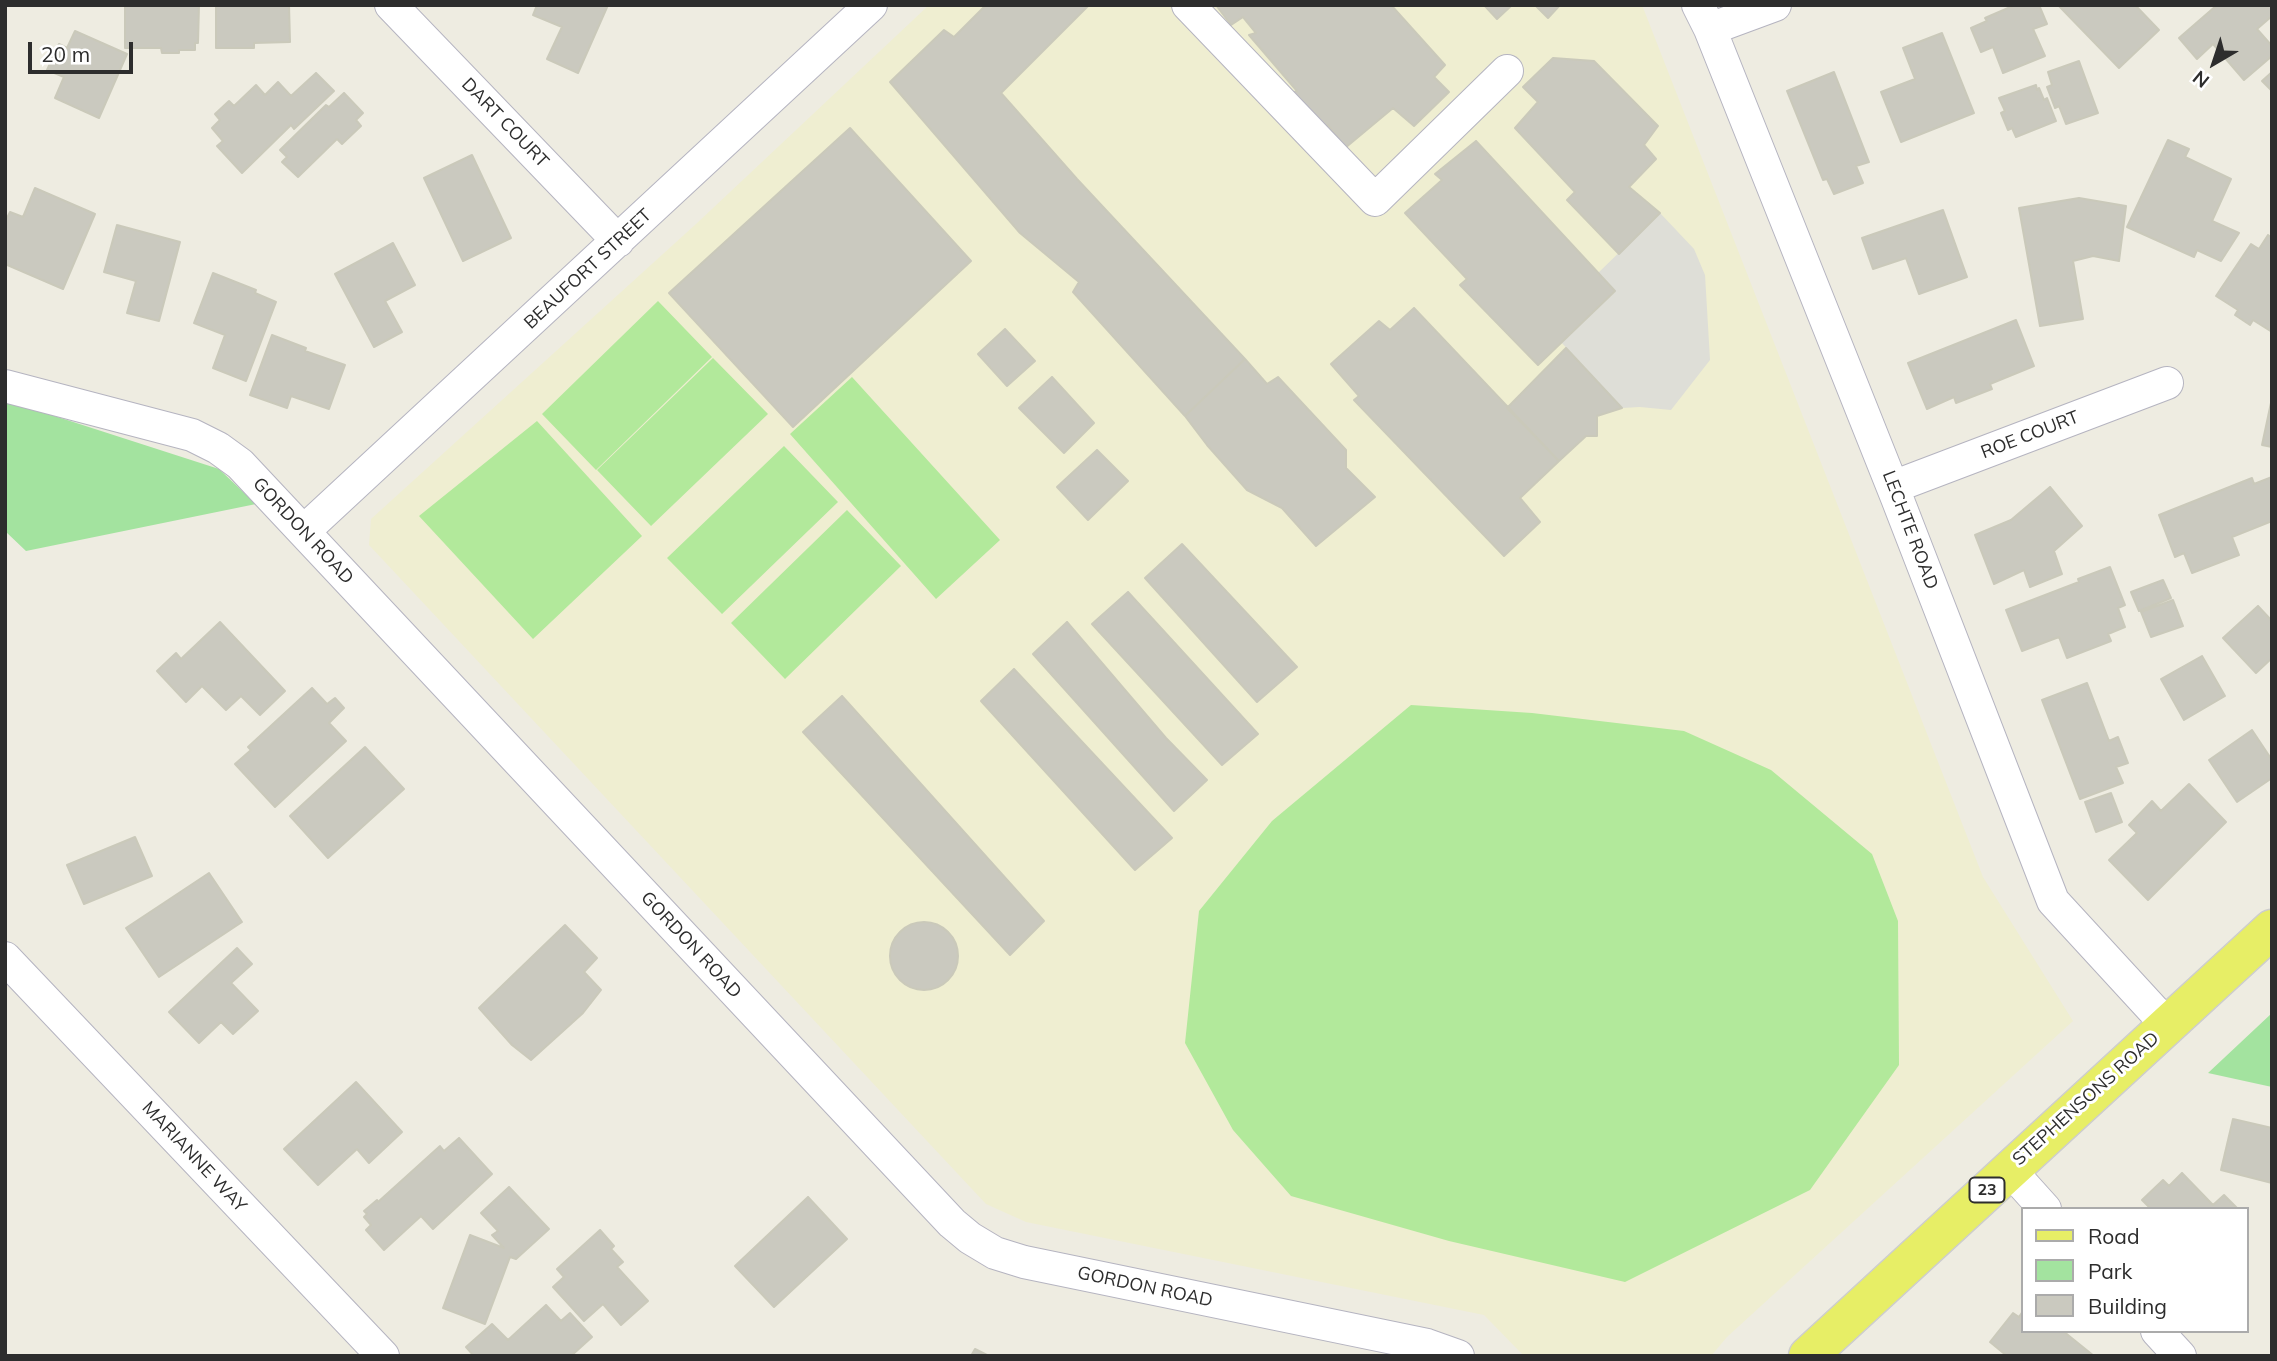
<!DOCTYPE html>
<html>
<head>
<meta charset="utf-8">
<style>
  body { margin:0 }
  #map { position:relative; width:2277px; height:1361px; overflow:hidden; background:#eeece1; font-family:Mulish,sans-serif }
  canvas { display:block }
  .frame { position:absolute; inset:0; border:7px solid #2d2d2d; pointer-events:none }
  .legend { position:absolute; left:2021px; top:1207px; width:228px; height:126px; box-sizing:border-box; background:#fff; border:2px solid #ababab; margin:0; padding:9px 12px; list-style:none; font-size:21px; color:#2d2d2d }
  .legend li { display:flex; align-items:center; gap:14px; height:35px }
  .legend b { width:35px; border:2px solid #ababab }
  .north { position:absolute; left:2179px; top:28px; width:70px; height:70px; -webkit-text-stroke:5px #fff; paint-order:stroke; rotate:219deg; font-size:19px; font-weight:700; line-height:28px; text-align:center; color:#2d2d2d }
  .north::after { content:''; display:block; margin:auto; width:24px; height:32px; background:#2d2d2d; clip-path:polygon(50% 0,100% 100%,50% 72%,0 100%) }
  .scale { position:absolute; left:28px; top:42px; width:105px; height:32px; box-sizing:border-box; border:4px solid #2d2d2d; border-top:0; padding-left:9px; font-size:21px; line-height:24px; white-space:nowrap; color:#2d2d2d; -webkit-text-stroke:5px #fff; paint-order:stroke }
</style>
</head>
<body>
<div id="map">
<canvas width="2277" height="1361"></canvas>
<div class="frame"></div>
<ul class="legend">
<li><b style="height:9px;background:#e7ee66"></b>Road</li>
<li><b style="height:19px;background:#a3e39f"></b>Park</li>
<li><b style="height:19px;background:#cac9bf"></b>Building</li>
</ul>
<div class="north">N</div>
<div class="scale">20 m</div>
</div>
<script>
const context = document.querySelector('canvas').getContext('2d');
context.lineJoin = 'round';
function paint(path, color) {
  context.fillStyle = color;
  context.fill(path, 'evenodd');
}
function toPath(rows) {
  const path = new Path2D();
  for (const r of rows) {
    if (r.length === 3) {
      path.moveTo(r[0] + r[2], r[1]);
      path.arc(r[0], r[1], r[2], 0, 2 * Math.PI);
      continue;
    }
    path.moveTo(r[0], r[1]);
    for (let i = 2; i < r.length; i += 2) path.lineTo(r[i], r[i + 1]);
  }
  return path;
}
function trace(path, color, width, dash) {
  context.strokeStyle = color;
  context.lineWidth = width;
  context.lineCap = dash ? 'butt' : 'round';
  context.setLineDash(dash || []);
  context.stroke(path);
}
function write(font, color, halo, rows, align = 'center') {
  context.font = font + ' Mulish,sans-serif';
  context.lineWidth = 6;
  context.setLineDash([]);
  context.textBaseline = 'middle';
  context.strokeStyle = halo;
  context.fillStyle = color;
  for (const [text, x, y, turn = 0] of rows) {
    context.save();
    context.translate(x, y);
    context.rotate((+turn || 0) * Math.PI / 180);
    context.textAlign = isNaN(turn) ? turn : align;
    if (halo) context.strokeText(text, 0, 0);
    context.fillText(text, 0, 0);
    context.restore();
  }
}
const education = toPath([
  [929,5,1642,5,1983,877,2073,1021,1727,1337,1711,1356,1524,1356,1484,1315,1026,1222,986,1204,369,545,371,519,696,224]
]);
const green = toPath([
  [5,400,219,469,256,504,26,551,5,531],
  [2272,1013,2272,1087,2208,1073]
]);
const pitch = toPath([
  [658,301,712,357,596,470,542,414],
  [713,358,768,414,651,526,597,470],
  [852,377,1000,540,936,599,790,434],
  [537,421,642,536,533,639,419,516],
  [784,446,838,502,722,614,667,558],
  [847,510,901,566,785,679,731,623],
  [1411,705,1532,713,1684,731,1771,770,1872,854,1898,921,1899,1065,1810,1190,1625,1282,1449,1241,1291,1196,1233,1130,1185,1043,1199,911,1272,821]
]);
const plaza = toPath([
  [1660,213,1694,249,1705,275,1710,360,1671,410,1640,407,1622,408,1561,342,1615,292,1597,274]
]);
const building = toPath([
  [125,5,199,5,198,43,195,43,195,50,179,50,179,53,162,53,161,48,125,48,125,5],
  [216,5,289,5,290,42,254,43,254,48,216,48,216,5],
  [537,5,608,5,578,73,547,59,562,27,533,15,537,5],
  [986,5,1089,5,1001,93,1077,179,1245,359,1185,416,1073,292,1079,282,1020,233,890,82,944,30,954,37,986,5],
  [1216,5,1391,5,1445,65,1434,77,1449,92,1414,126,1393,108,1345,148,1328,125,1320,133,1287,95,1297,91,1249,35,1256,33,1243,17,1231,25,1216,5],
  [1484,5,1512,5,1497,19,1484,5],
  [1535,5,1560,5,1548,18,1535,5],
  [2015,5,2039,5,2047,24,2033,29,2045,56,2003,73,1993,47,1981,52,1971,28,1987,21,1985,18,2015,5],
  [2058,5,2135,5,2159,30,2119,68,2058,5],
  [2217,5,2272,5,2272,16,2257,29,2272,46,2272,56,2244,80,2213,44,2197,59,2179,38,2217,5],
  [75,31,127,54,99,118,55,98,64,77,47,70,59,44,67,48,75,31],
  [1942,33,1974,113,1901,142,1881,92,1915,79,1903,48,1942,33],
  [1553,58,1594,61,1658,126,1644,145,1656,159,1629,187,1660,213,1619,254,1567,200,1575,192,1515,128,1538,102,1523,87,1553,58],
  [2079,61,2098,113,2066,124,2059,106,2055,108,2047,87,2052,85,2048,72,2079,61],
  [1834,72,1869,162,1856,166,1863,183,1834,194,1827,179,1823,180,1787,91,1834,72],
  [2272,72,2272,91,2262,81,2272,72],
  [316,73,334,91,294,129,291,125,242,173,217,146,223,141,212,128,220,120,215,114,229,101,234,106,256,85,265,95,278,82,291,96,316,73],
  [2036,85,2037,90,2039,88,2044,100,2047,98,2056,121,2016,137,2012,128,2008,130,2001,113,2005,111,1999,98,2036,85],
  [344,93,363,113,356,120,361,126,342,144,337,139,298,177,282,162,287,157,280,150,326,105,329,107,344,93],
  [850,128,971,261,793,427,669,293,850,128],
  [2168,140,2189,149,2185,157,2231,179,2212,221,2239,233,2221,261,2197,250,2194,257,2127,227,2168,140],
  [1476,141,1615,291,1538,365,1460,285,1467,279,1405,213,1442,180,1435,174,1476,141],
  [472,155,511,238,463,261,424,178,472,155],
  [35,188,95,214,63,289,5,264,5,222,10,212,23,217,35,188],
  [2079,198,2126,206,2119,261,2093,256,2073,261,2083,319,2040,326,2019,208,2079,198],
  [1943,210,1967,277,1919,294,1906,258,1873,269,1862,238,1943,210],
  [117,225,180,242,159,321,127,313,136,281,104,272,117,225],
  [2268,235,2272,238,2272,332,2253,320,2250,325,2235,315,2238,310,2216,296,2251,244,2259,249,2268,235],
  [393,243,415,285,385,301,402,332,374,347,335,274,393,243],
  [213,273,256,290,255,293,276,302,246,381,213,368,225,335,194,323,213,273],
  [1414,308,1559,461,1520,498,1540,522,1504,556,1354,400,1359,396,1331,364,1379,321,1390,330,1414,308],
  [2016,320,2034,366,1990,384,1992,389,1956,403,1954,397,1927,409,1908,363,2016,320],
  [1005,329,1035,361,1007,386,978,354,1005,329],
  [272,335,306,348,305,351,345,365,329,409,291,396,287,408,250,395,272,335],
  [1566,348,1622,408,1597,416,1597,436,1586,436,1559,461,1507,408,1566,348],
  [1245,359,1267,384,1278,377,1346,450,1346,468,1375,497,1316,546,1282,508,1247,490,1207,445,1185,416,1245,359],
  [1052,377,1094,423,1064,453,1019,408,1052,377],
  [2272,398,2272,447,2262,445,2272,398],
  [1097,450,1128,481,1088,520,1057,487,1097,450],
  [2272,477,2272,521,2232,537,2239,555,2192,573,2184,553,2175,557,2159,515,2252,478,2254,484,2272,477],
  [2050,487,2082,526,2054,551,2062,574,2030,587,2024,570,1994,584,1975,535,2011,520,2050,487],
  [1182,544,1297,667,1257,702,1145,578,1182,544],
  [2110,567,2125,605,2118,608,2125,627,2108,634,2111,641,2067,658,2059,637,2022,651,2006,610,2079,582,2078,579,2110,567],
  [2163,580,2171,598,2139,611,2131,592,2163,580],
  [1128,592,1258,734,1222,765,1092,624,1128,592],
  [2173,600,2183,626,2151,637,2141,612,2173,600],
  [2258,606,2272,621,2272,658,2256,673,2223,638,2258,606],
  [220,622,285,691,260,715,241,696,226,710,202,686,186,702,157,671,176,653,181,659,220,622],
  [1067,622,1166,738,1207,780,1174,811,1033,654,1067,622],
  [2202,656,2225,696,2184,720,2161,679,2202,656],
  [1014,669,1172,838,1135,870,981,701,1014,669],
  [2087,683,2109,741,2118,737,2128,763,2116,767,2123,783,2080,799,2042,700,2087,683],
  [312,688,327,704,335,698,344,708,329,723,346,741,275,807,235,764,251,750,248,747,312,688],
  [842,696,1044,921,1010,955,803,732,842,696],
  [2252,730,2272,760,2272,778,2237,802,2209,760,2252,730],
  [365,747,404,789,328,858,290,816,365,747],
  [2189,784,2226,822,2148,900,2109,860,2137,833,2129,825,2152,801,2161,811,2189,784],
  [2111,793,2122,822,2096,832,2085,802,2111,793],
  [135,837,152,876,84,904,67,865,135,837],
  [209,873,242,922,159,977,126,928,209,873],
  [924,956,34],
  [565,925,597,958,584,972,601,990,583,1013,531,1060,512,1045,479,1008,565,925],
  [237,948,252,964,231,983,258,1011,233,1034,221,1022,199,1043,169,1012,237,948],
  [356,1082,402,1132,369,1163,357,1149,318,1185,284,1149,356,1082],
  [2233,1119,2272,1128,2272,1183,2221,1170,2233,1119],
  [459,1138,492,1174,433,1229,421,1216,384,1250,366,1230,371,1225,364,1217,367,1214,364,1211,377,1200,378,1202,440,1146,444,1151,459,1138],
  [2182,1173,2213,1205,2224,1195,2238,1209,2151,1209,2142,1200,2163,1180,2169,1186,2182,1173],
  [509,1187,549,1229,516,1259,510,1257,485,1324,443,1308,470,1235,504,1248,492,1235,498,1231,481,1213,509,1187],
  [808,1197,847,1239,774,1307,735,1266,808,1197],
  [600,1230,614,1246,611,1249,623,1262,617,1267,648,1301,621,1325,603,1304,584,1321,553,1287,564,1277,557,1269,600,1230],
  [546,1305,561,1321,570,1313,592,1337,571,1356,474,1356,466,1347,492,1324,508,1340,546,1305],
  [2023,1311,2023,1331,2063,1331,2094,1356,2007,1356,1990,1342,2013,1313,2019,1317,2023,1311],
  [975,1349,989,1356,971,1356,975,1349]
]);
const street = toPath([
  [391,5,618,241],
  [1188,5,1375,200,1507,71],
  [1698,5,1710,29,1897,498,2053,901,2167,1025],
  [1710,29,1775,5],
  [5,386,192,435,218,448,240,464,952,1223,970,1238,995,1253,1024,1262,1427,1345,1458,1356],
  [1893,487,2167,383],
  [304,531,871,5],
  [5,958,383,1356],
  [2009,1169,2045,1209],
  [2157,1331,2180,1356]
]);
const primary = toPath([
  [1808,1356,2272,929]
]);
const shields = [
  [1987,1190,35]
];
const shieldNames = [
  ["23",1987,1190]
];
const streetNames = [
  ["DART COURT",505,123,46],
  ["BEAUFORT STREET",588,269,-43],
  ["ROE COURT",2030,435,-21],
  ["LECHTE ROAD",1910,530,69],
  ["GORDON ROAD",303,531,47],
  ["GORDON ROAD",691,945,47],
  ["STEPHENSONS ROAD",2086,1099,-42],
  ["MARIANNE WAY",194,1157,47],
  ["GORDON ROAD",1145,1287,12]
];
paint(education, '#efeed1');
paint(green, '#a3e39f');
paint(pitch, '#b2e99b');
paint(plaza, '#deded7');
paint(building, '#cac9bf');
trace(building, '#cac9ba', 2);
trace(street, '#b5b4c0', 34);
trace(primary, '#cdcdcd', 41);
trace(street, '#fff', 32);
trace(primary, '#e7ee66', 38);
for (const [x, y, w] of shields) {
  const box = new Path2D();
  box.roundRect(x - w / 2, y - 12.5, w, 25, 5);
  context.fillStyle = '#fff';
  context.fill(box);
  trace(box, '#2d2d2d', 2);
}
write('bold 16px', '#2d2d2d', null, shieldNames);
write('18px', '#2d2d2d', '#fff', streetNames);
</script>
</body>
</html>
